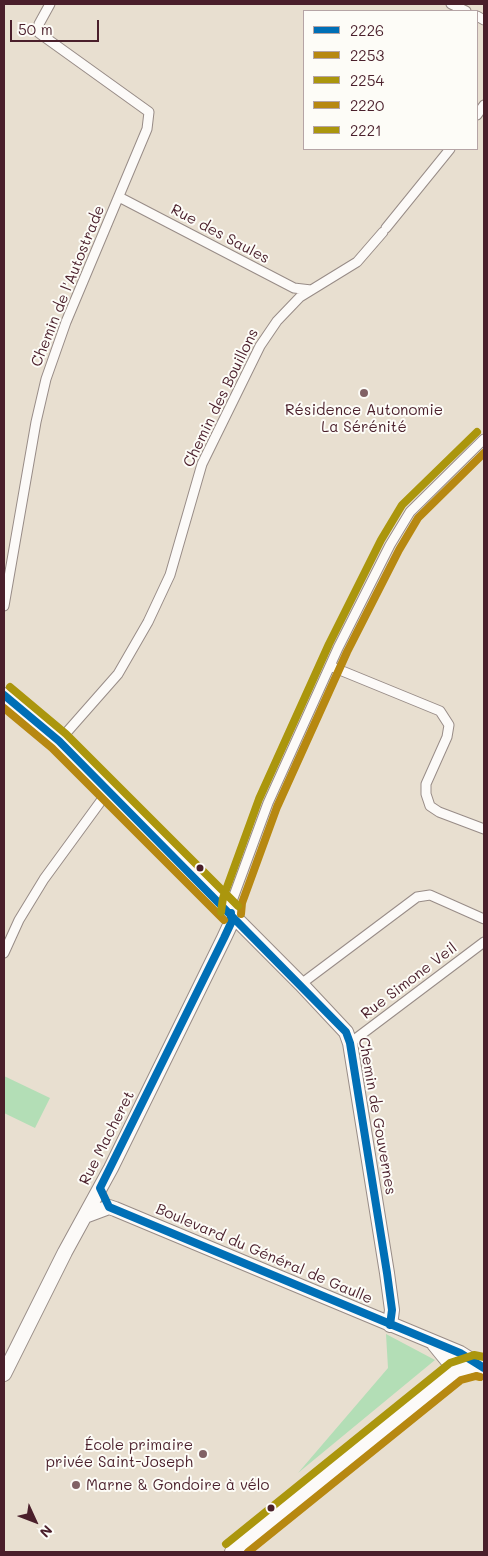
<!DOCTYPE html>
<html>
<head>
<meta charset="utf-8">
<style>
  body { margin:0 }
  #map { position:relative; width:488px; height:1556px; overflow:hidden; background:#e8dfd0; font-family:Mali,sans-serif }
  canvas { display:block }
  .frame { position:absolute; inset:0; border:5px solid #4a1f2b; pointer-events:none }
  .legend { position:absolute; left:303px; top:10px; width:175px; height:140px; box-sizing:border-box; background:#fdfcf7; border:1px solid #b5a4a5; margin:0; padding:6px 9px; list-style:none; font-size:15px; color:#4a1f2b }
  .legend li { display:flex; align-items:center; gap:10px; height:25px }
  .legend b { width:25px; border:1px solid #b5a4a5 }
  .north { position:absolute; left:10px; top:1496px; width:50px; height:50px; -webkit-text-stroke:4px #fdfcf7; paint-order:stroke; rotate:133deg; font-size:14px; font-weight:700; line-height:20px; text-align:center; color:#4a1f2b }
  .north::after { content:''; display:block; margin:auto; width:18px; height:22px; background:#4a1f2b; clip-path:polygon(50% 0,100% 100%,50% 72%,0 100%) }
  .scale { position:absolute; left:10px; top:20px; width:89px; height:22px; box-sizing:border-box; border:2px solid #4a1f2b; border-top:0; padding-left:6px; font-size:15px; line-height:18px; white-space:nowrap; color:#4a1f2b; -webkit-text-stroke:4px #fdfcf7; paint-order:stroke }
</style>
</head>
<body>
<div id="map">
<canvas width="488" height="1556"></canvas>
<div class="frame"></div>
<ul class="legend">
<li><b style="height:6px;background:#006fb6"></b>2226</li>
<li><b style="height:6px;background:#b78811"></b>2253</li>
<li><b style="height:6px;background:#ab960d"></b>2254</li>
<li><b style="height:6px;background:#b78811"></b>2220</li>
<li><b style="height:6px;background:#ab960d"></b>2221</li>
</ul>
<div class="north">N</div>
<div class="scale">50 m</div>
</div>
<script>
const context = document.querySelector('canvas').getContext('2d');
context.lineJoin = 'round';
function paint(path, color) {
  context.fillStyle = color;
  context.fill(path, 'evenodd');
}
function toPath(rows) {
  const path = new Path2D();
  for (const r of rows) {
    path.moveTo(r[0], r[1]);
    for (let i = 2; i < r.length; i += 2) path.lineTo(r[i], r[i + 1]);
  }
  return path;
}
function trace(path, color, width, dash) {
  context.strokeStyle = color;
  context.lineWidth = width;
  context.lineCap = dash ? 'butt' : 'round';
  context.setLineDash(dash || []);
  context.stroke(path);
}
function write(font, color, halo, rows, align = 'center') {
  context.font = font + ' Mali,sans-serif';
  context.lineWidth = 4;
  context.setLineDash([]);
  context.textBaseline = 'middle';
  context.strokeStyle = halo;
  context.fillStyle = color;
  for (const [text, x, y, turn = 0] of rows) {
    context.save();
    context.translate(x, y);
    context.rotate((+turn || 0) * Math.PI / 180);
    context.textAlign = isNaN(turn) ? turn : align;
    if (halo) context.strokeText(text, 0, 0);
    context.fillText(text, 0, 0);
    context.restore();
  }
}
const green = toPath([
  [4,1076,50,1098,35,1128,4,1113],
  [386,1334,435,1360,298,1473,388,1368]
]);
const street = toPath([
  [451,4,466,11],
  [477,16,484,20],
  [477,115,484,105],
  [119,197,294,288,311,290],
  [386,228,450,149],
  [4,606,36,422,46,379,66,322,147,129,149,112,39,33,39,24,50,4],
  [330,666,440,711,449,725,447,737,426,784,426,794,430,806,439,812,484,829],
  [59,741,118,674,148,622,170,575,202,464,260,346,277,321,300,297,357,262,383,232],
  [231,913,232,901,268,803,338,648,390,545,410,512,484,439],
  [4,953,19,920,44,879,109,790],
  [301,984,417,897,430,895,484,919],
  [350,1043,484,942]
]);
const secondary = toPath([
  [4,695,59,741,301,984,346,1032,350,1043,387,1273,392,1310,390,1325],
  [85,1216,109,1207,115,1209,460,1353,484,1368],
  [434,1344,456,1371],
  [4,1374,65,1252,111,1168,224,938,231,923,231,913],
  [232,1552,456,1371,476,1365]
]);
const bus1 = toPath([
  [4,695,59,741,346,1032,350,1043,387,1273,392,1310,390,1325],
  [231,913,231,923,224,938,100,1188,109,1207,460,1353,484,1368]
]);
const bus2 = toPath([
  [4,708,52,748,224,920],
  [241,914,242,903,277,807,347,652,399,550,418,518,484,453]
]);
const bus3 = toPath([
  [10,687,66,734,238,906],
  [221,912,223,898,259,799,329,644,381,540,402,505,477,432]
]);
const bus4 = toPath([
  [248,1552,461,1380,476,1376,480,1377]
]);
const bus5 = toPath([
  [226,1544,450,1363,474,1355,484,1357]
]);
const markers = [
  [364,393,5,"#816265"],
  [200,868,4.5,"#4a1f2b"],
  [203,1454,5,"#816265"],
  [76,1485,5,"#816265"],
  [271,1508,4.5,"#4a1f2b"]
];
const streetNames = [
  ["Rue des Saules",220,234,28],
  ["Chemin de l'Autostrade",68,286,-68],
  ["Chemin des Bouillons",221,398,-64],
  ["Rue Simone Veil",409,981,-37],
  ["Chemin de Gouvernes",377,1116,80],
  ["Rue Macheret",107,1138,-63],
  ["Boulevard du Général de Gaulle",264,1254,23]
];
const poiNames = [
  ["Résidence Autonomie",364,410],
  ["La Sérénité",364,427],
  ["École primaire",193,1445,"right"],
  ["privée Saint-Joseph",193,1462,"right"],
  ["Marne & Gondoire à vélo",86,1485,"left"]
];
paint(green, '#b3deb6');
trace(street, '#988c87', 11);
trace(secondary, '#988c87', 16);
trace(street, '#fcfaf8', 9);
trace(secondary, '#fcfaf8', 14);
trace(bus1, '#006fb6', 8);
trace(bus2, '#b78811', 8);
trace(bus3, '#ab960d', 8);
trace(bus4, '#b78811', 8);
trace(bus5, '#ab960d', 8);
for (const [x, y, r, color] of markers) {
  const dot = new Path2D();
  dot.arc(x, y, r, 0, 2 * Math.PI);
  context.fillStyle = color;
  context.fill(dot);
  trace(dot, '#fdfcf7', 2);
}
write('15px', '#4a1f2b', '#fdfcf7', streetNames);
write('15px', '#4a1f2b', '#fdfcf7', poiNames);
</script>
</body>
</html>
